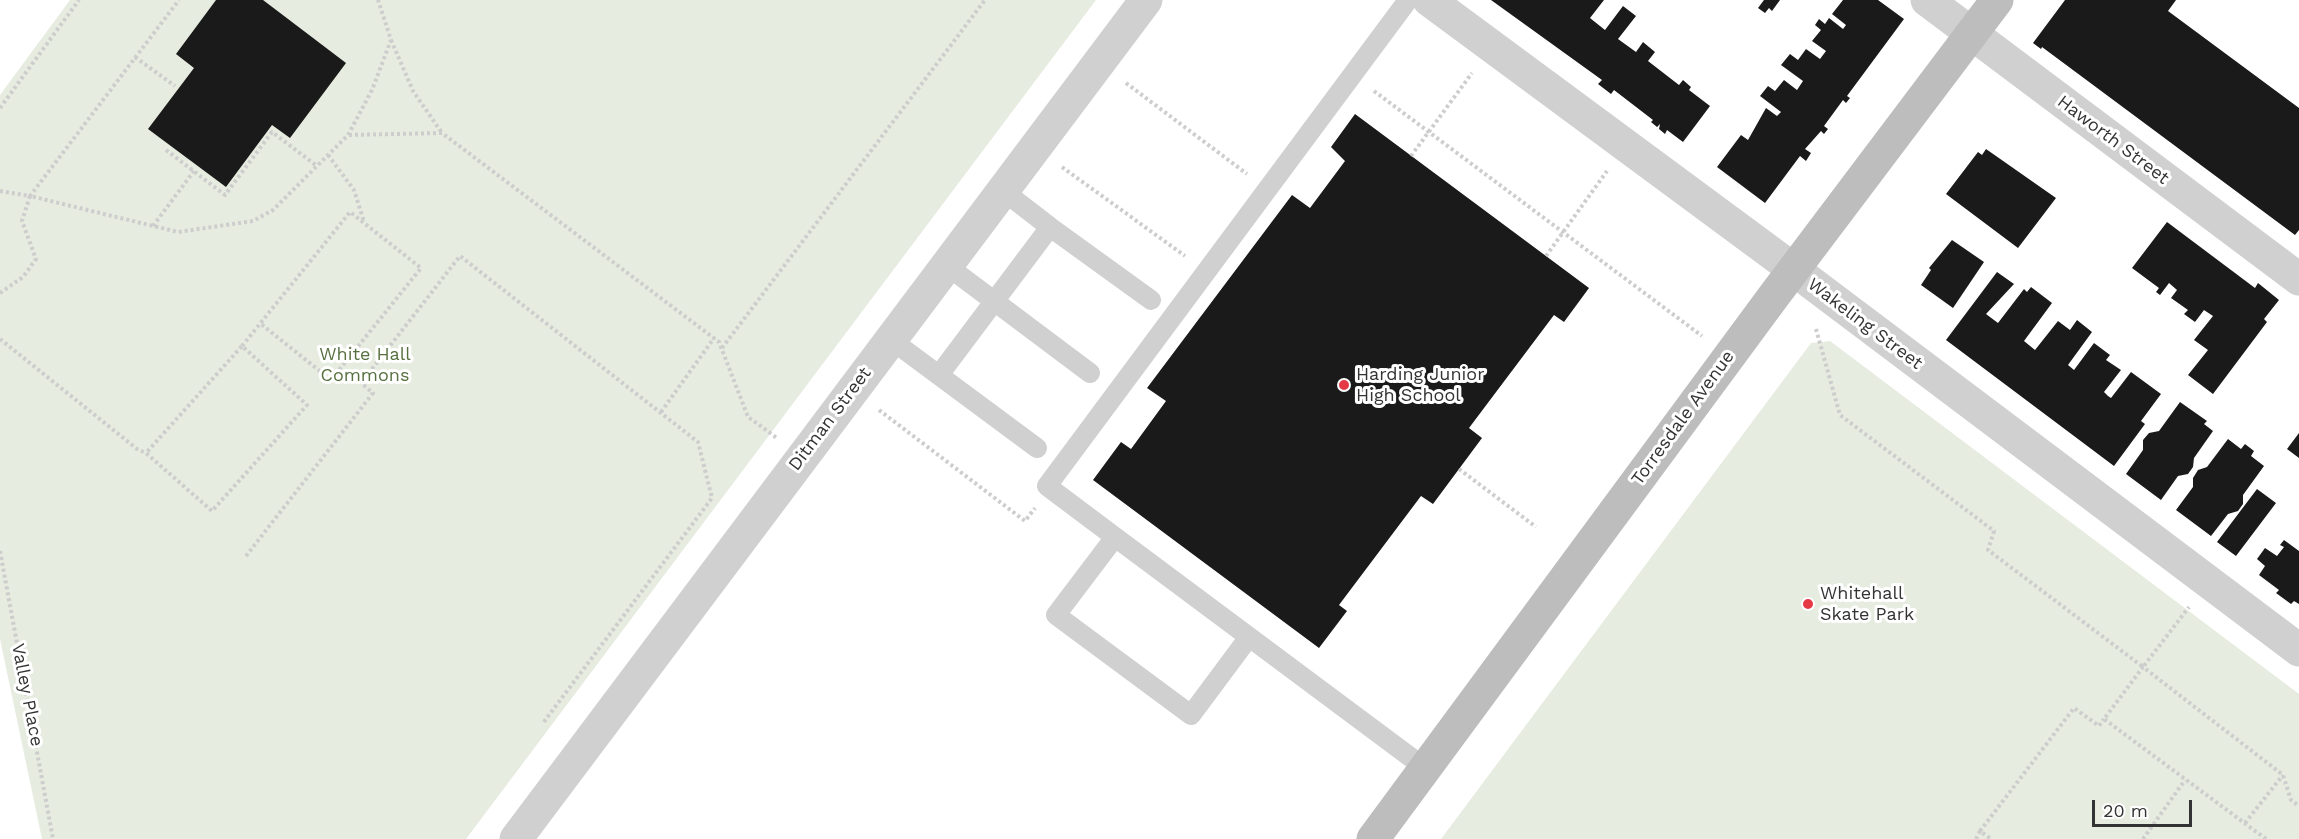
<!DOCTYPE html>
<html>
<head>
<meta charset="utf-8">
<style>
  body { margin:0 }
  #map { position:relative; width:2299px; height:839px; overflow:hidden; background:#fff; font-family:"Work Sans",sans-serif }
  canvas { display:block }
  .scale { position:absolute; left:2092px; top:800px; width:100px; height:27px; box-sizing:border-box; border:3px solid #333; border-top:0; padding-left:8px; font-size:18px; line-height:21px; white-space:nowrap; color:#333; -webkit-text-stroke:4px #fff; paint-order:stroke }
</style>
</head>
<body>
<div id="map">
<canvas width="2299" height="839"></canvas>
<div class="scale">20 m</div>
</div>
<script>
const context = document.querySelector('canvas').getContext('2d');
context.lineJoin = 'round';
function paint(path, color) {
  context.fillStyle = color;
  context.fill(path, 'evenodd');
}
function toPath(rows) {
  const path = new Path2D();
  for (const r of rows) {
    path.moveTo(r[0], r[1]);
    for (let i = 2; i < r.length; i += 2) path.lineTo(r[i], r[i + 1]);
  }
  return path;
}
function trace(path, color, width, dash) {
  context.strokeStyle = color;
  context.lineWidth = width;
  context.lineCap = dash ? 'butt' : 'round';
  context.setLineDash(dash || []);
  context.stroke(path);
}
function write(font, color, halo, rows, align = 'center') {
  context.font = font + ' "Work Sans",sans-serif';
  context.lineWidth = 6;
  context.setLineDash([]);
  context.textBaseline = 'middle';
  context.strokeStyle = halo;
  context.fillStyle = color;
  for (const [text, x, y, turn = 0] of rows) {
    context.save();
    context.translate(x, y);
    context.rotate((+turn || 0) * Math.PI / 180);
    context.textAlign = isNaN(turn) ? turn : align;
    if (halo) context.strokeText(text, 0, 0);
    context.fillText(text, 0, 0);
    context.restore();
  }
}
const green = toPath([
  [70,0,1096,0,466,839,42,839,0,639,0,95],
  [1830,341,2299,694,2299,839,1441,839,1811,343]
]);
const building = toPath([
  [216,0,263,0,346,63,290,138,272,125,226,187,148,129,194,68,176,54],
  [1491,0,1604,0,1590,18,1605,30,1623,6,1636,16,1618,39,1636,52,1643,42,1655,52,1648,61,1679,85,1683,80,1691,87,1689,90,1710,106,1683,142,1667,130,1665,134,1659,129,1660,124,1657,127,1651,122,1653,120,1614,90,1611,94,1598,84,1602,80],
  [1764,0,1780,0,1772,11,1769,8,1765,13,1758,8],
  [1843,0,1878,0,1904,19,1847,96,1850,98,1846,103,1843,100,1824,126,1828,129,1824,134,1821,131,1805,149,1811,153,1806,161,1800,156,1765,203,1717,167,1741,135,1748,140,1766,108,1777,116,1781,112,1760,96,1768,86,1775,91,1784,80,1797,90,1803,81,1781,65,1790,54,1798,60,1806,49,1820,59,1826,51,1812,41,1821,30,1815,25,1819,19,1825,24,1829,18,1843,29,1846,25,1832,14],
  [2065,0,2176,0,2168,11,2299,108,2299,230,2295,235,2042,47,2041,49,2033,43],
  [1355,114,1589,288,1564,322,1554,315,1469,428,1482,438,1433,504,1421,496,1339,605,1347,611,1319,648,1093,480,1121,442,1131,449,1166,401,1147,388,1292,195,1310,208,1345,161,1331,147],
  [1986,149,2056,198,2018,248,1946,194,1978,152,1982,155],
  [2167,222,2255,288,2258,283,2279,300,2264,319,2267,322,2213,394,2188,375,2208,350,2194,340,2213,316,2204,310,2195,322,2184,314,2188,310,2171,298,2177,290,2169,283,2160,295,2156,292,2159,288,2132,268],
  [1952,240,1984,262,1953,308,1921,285,1931,270,1929,268],
  [1997,272,2014,284,1986,314,1998,323,2024,289,2027,292,2031,287,2052,303,2024,341,2035,350,2058,321,2070,330,2077,320,2092,332,2068,365,2074,370,2094,343,2110,355,2106,360,2121,370,2104,392,2108,396,2111,398,2131,372,2161,394,2141,421,2145,424,2114,466,1946,340],
  [2180,402,2207,421,2204,424,2213,431,2194,458,2193,467,2188,474,2178,476,2161,500,2126,474,2143,450,2143,440,2149,433,2159,431],
  [2299,433,2299,458,2287,449],
  [2228,439,2241,449,2245,444,2254,451,2251,456,2264,466,2243,495,2243,504,2238,511,2228,514,2211,536,2176,510,2193,487,2193,478,2198,470,2207,467],
  [2257,489,2276,503,2236,556,2217,542],
  [2284,540,2299,551,2299,604,2294,601,2291,604,2276,593,2279,590,2259,575,2265,566,2257,559,2265,548,2277,556,2284,547,2280,545]
]);
const path = toPath([
  [391,40,413,91,442,133],
  [135,57,175,86],
  [1126,83,1247,174],
  [1374,91,1702,336],
  [0,108,79,0],
  [349,135,442,133,719,342,748,417,777,438],
  [166,150,225,195,272,132,317,166],
  [328,155,354,190,364,222],
  [1411,156,1472,73],
  [1062,167,1185,256],
  [0,191,30,196,179,0],
  [153,226,194,171],
  [1546,256,1607,171],
  [0,293,23,277,36,259,22,221,30,196,178,232,253,221,273,210,348,135,372,90,391,40,378,0],
  [1816,329,1840,415,1994,531,1988,550,2143,667,2189,607],
  [0,339,137,449,146,453,212,511,307,405,242,346,146,453],
  [242,346,350,212,421,268,331,380,261,324],
  [722,348,985,0],
  [879,410,1025,521,1035,508],
  [661,412,714,338],
  [1459,469,1536,527],
  [0,551,53,839],
  [246,556,373,393,361,383,460,256,698,442,712,498,543,723],
  [2245,823,2283,775],
  [1980,831,2074,708,2099,726,2104,719],
  [1976,839,1980,831,1991,839],
  [2143,839,2185,780],
  [2266,839,2104,719,2143,667,2283,775,2291,800,2299,806]
]);
const service = toPath([
  [1050,227,1151,300],
  [946,265,1090,373],
  [890,339,1037,448],
  [939,375,1050,227,1002,190],
  [1115,537,1047,486,1408,0],
  [1249,637,1191,715,1056,615,1115,537,1425,768]
]);
const minor = toPath([
  [1429,0,1793,269,2299,650],
  [1927,0,2299,279],
  [516,839,1146,0]
]);
const secondary = toPath([
  [1373,839,1773,297,1997,0]
]);
const markers = [
  [1344,385,6,"#e63946"],
  [1808,604,6,"#e63946"]
];
const streetNames = [
  ["Haworth Street",2113,140,37],
  ["Wakeling Street",1865,324,37],
  ["Torresdale Avenue",1683,418,-54],
  ["Ditman Street",830,419,-53],
  ["Valley Place",27,695,79]
];
const parkNames = [
  ["White Hall",365,355],
  ["Commons",365,376]
];
const poiNames = [
  ["Harding Junior",1356,375],
  ["High School",1356,396],
  ["Whitehall",1820,594],
  ["Skate Park",1820,615]
];
paint(green, '#e6ecdf');
paint(building, '#1a1a1a');
trace(path, '#cdcdcd', 4, [3, 3]);
trace(service, '#d0d0d0', 20);
trace(minor, '#d0d0d0', 33);
trace(secondary, '#bdbdbd', 33);
for (const [x, y, r, color] of markers) {
  const dot = new Path2D();
  dot.arc(x, y, r, 0, 2 * Math.PI);
  context.fillStyle = color;
  context.fill(dot);
  trace(dot, '#fff', 2);
}
write('18px', '#333', '#fff', streetNames);
write('18px', '#56703f', '#fff', parkNames);
write('18px', '#333', '#fff', poiNames, 'left');
</script>
</body>
</html>
